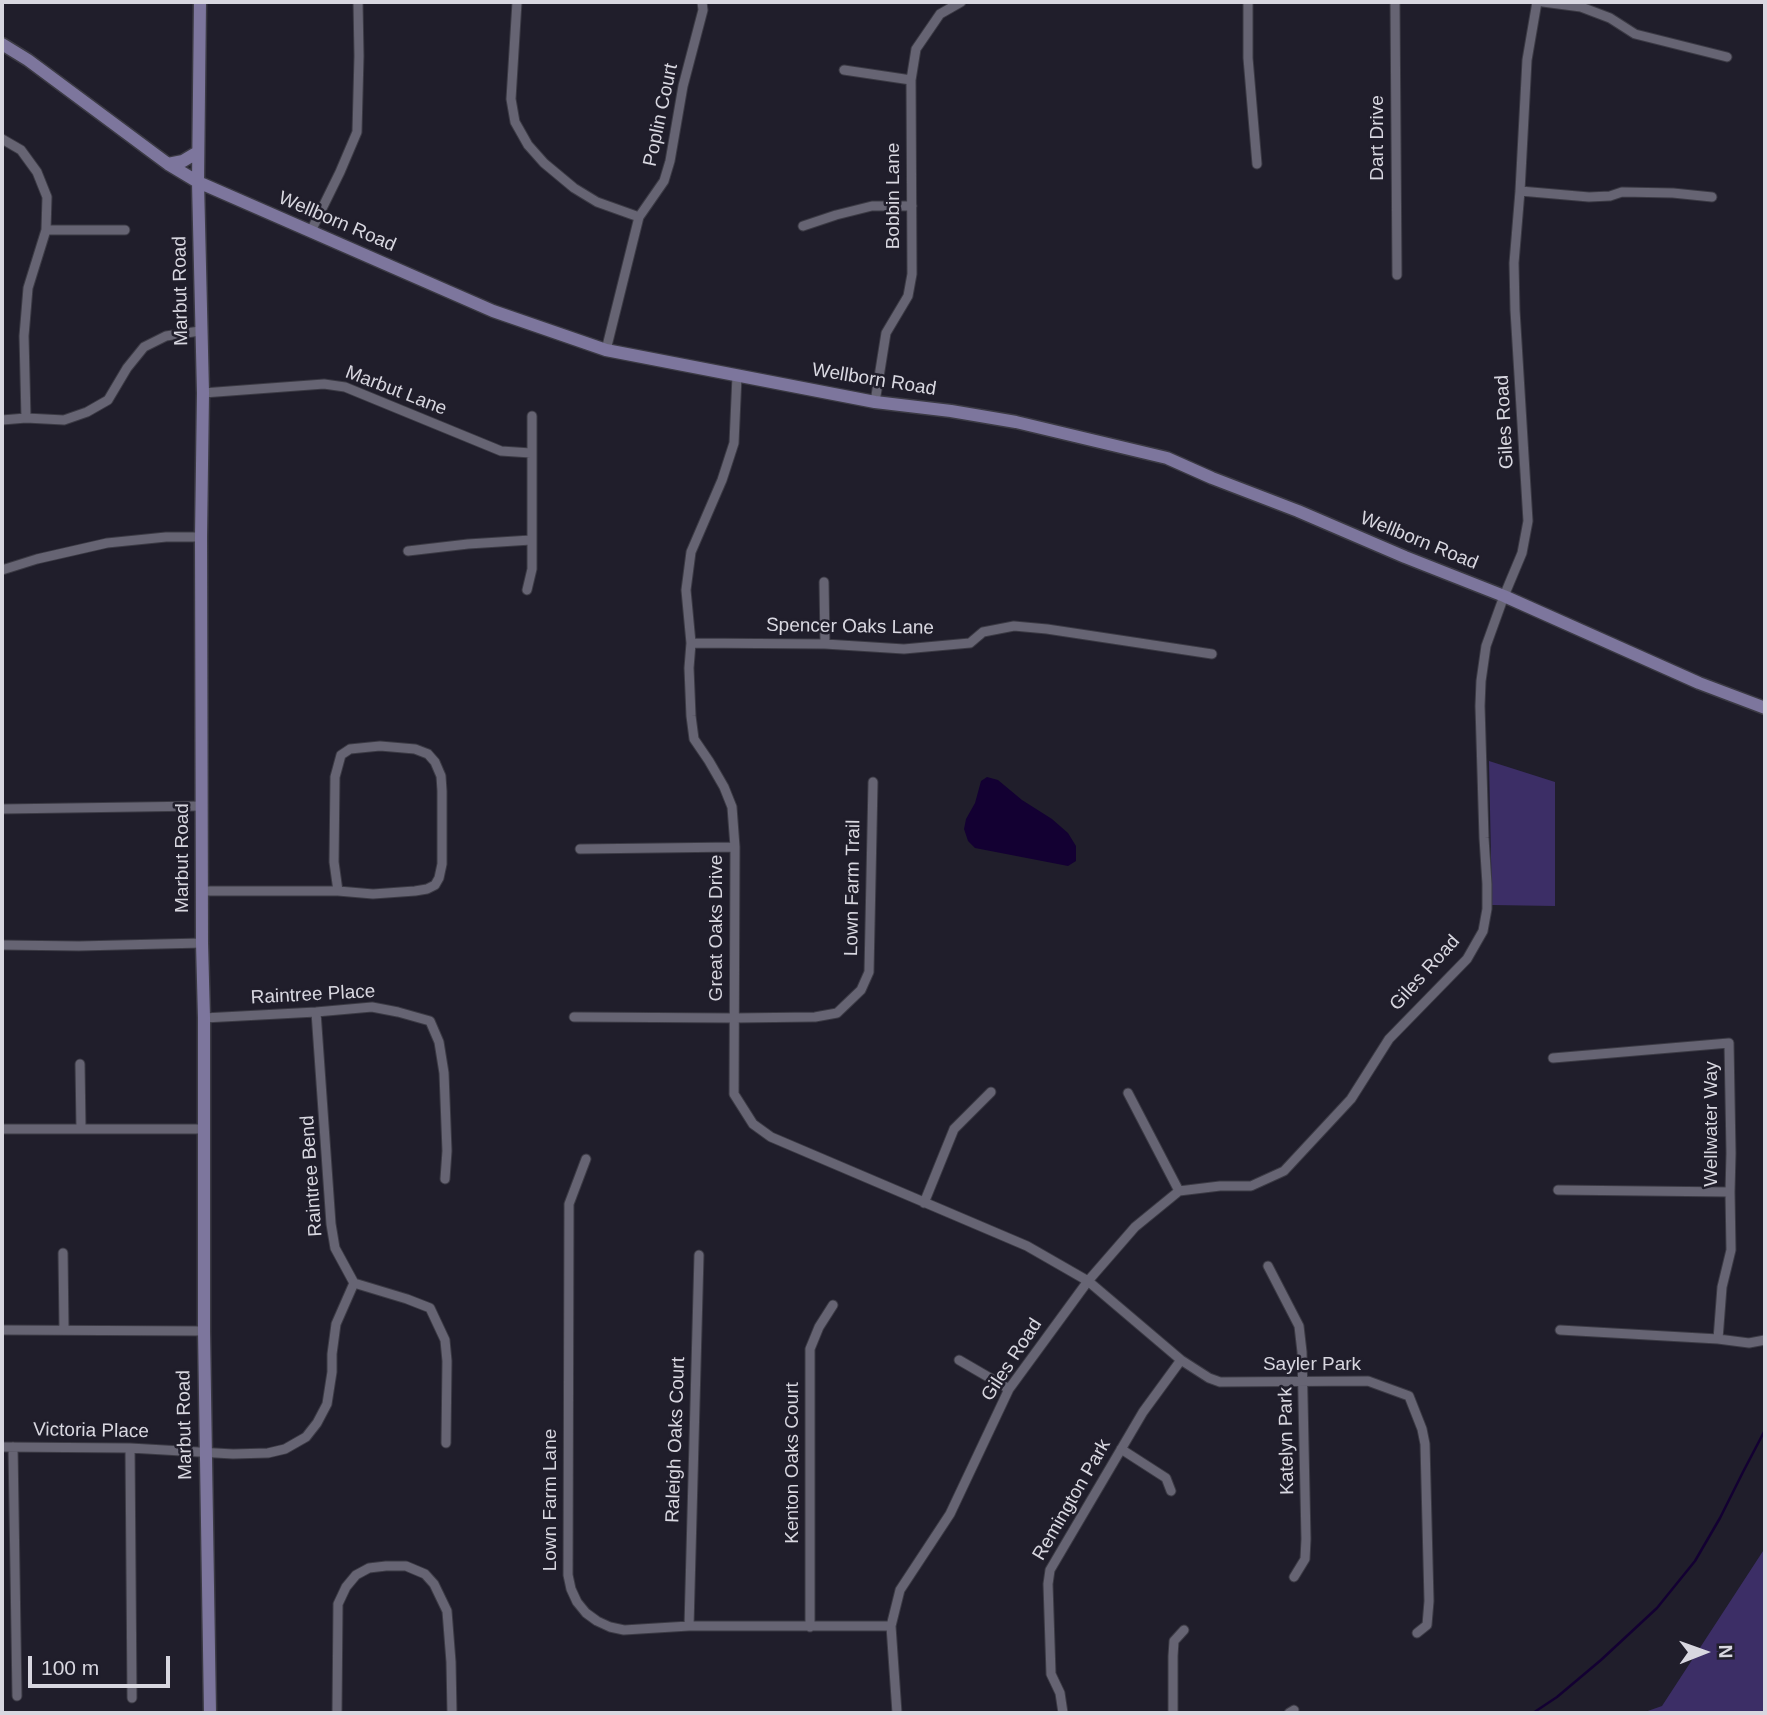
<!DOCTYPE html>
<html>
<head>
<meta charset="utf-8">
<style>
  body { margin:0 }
  #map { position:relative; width:1767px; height:1715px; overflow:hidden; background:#201e2b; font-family:Helvetica,sans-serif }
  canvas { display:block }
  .frame { position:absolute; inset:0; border:4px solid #d8d7e0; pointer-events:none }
  .north { position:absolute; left:1669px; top:1617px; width:70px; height:70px; -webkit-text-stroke:5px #201e2b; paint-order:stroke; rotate:89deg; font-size:19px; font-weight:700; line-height:28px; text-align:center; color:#d8d7e0 }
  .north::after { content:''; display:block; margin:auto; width:24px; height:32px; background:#d8d7e0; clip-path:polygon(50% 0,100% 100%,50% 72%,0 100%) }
  .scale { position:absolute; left:28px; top:1656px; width:142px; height:32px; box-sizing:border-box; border:4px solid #d8d7e0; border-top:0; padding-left:9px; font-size:21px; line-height:24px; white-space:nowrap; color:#d8d7e0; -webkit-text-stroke:5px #201e2b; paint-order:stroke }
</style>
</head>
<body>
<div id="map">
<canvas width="1767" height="1715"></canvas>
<div class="frame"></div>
<div class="north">N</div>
<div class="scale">100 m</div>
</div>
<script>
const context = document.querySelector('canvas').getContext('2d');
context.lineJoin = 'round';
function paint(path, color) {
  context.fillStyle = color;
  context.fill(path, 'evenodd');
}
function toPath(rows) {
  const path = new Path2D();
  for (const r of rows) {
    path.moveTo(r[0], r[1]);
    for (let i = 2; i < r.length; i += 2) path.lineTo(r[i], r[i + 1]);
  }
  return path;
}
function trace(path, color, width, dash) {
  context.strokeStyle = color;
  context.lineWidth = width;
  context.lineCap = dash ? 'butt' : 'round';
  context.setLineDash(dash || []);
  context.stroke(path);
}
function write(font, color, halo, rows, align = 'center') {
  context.font = font + ' Helvetica,sans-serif';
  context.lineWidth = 5;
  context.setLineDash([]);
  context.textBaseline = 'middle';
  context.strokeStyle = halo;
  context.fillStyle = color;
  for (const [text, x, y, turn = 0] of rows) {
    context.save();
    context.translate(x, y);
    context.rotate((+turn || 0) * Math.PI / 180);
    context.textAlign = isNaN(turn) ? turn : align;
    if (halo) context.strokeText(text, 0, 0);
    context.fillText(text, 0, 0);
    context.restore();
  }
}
const green = toPath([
  [1489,761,1555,782,1555,906,1492,905],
  [1765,1548,1765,1713,1642,1713,1662,1706]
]);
const water = toPath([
  [987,777,998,780,1022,800,1052,819,1068,833,1076,846,1076,861,1068,866,975,848,968,841,964,829,966,819,975,803,981,781]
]);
const stream = toPath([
  [1533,1713,1557,1697,1601,1660,1657,1608,1695,1561,1720,1518,1743,1472,1765,1430]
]);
const street = toPath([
  [517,2,511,99,515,122,528,145,544,163,574,188,597,202,639,217],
  [1248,2,1248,58,1257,164],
  [1395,2,1397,275],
  [1543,2,1581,7,1610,18,1635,34,1727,57],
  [844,70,911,80],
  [2,139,21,150,37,172,47,197,46,230,28,288,24,336,26,418],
  [1520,191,1589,197,1610,196,1622,192,1673,193,1712,197],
  [803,226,836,215,872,206,912,206],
  [46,230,125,230],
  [311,231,340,172,357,132,359,56,358,2],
  [606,350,639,217,664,181,670,161,683,86,703,10,702,2],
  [737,376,734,443,722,480,691,552,686,590,691,643,689,668,691,716,694,739,709,761,724,787,732,807,735,847,734,1094,753,1124,771,1137,1027,1246,1088,1281,1181,1360,1209,1378,1220,1382,1368,1381,1409,1396,1422,1429,1425,1444,1429,1601,1427,1625,1417,1633],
  [203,393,324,384,345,387,501,451,531,453],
  [875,402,886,333,908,296,912,274,911,80,916,49,940,14,961,2],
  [2,420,26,418,64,420,87,412,108,400,127,368,144,347,166,336,200,331],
  [408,551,468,544,531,540],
  [2,570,37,559,107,543,166,537,201,537],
  [824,582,825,644],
  [527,590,532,569,532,416],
  [691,643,825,644,904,649,970,643,983,632,1014,626,1047,629,1212,654],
  [2,809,202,806],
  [580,849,735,847],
  [203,891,338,891,373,894,415,891,427,889,435,885,439,878,442,864,442,791,441,776,435,762,428,754,415,749,380,746,350,749,341,755,335,777,334,862,338,891],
  [2,945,79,946,202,943],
  [316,1012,331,1224,335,1248,354,1283,407,1299,430,1308,445,1340,447,1361,446,1443],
  [574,1017,734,1018,815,1017,837,1013,861,990,869,972,873,782],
  [204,1018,316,1012,372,1007,398,1012,430,1021,439,1042,444,1073,447,1151,445,1179],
  [1553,1058,1729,1043,1731,1153,1730,1192,1731,1250,1722,1287,1718,1339],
  [80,1064,81,1128],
  [1128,1093,1179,1191],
  [2,1129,203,1129],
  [586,1159,569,1204,568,1575,571,1589,577,1602,586,1613,597,1621,610,1627,624,1630,689,1626,891,1626],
  [1558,1190,1730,1192],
  [924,1203,954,1129,991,1092],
  [63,1253,64,1329],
  [1268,1266,1299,1326,1302,1352,1306,1539,1305,1559,1294,1577],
  [2,1330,204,1331],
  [1560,1330,1718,1339,1749,1343,1765,1340],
  [959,1360,1009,1389],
  [2,1447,130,1448,233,1454,268,1453,285,1449,306,1437,317,1423,327,1404,332,1372,332,1354,336,1324,354,1283],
  [13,1447,17,1696],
  [130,1448,132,1698],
  [1121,1449,1166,1478,1171,1491],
  [689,1626,699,1255],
  [810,1627,810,1349,819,1327,833,1305],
  [337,1713,338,1604,346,1587,356,1575,369,1568,386,1566,406,1566,425,1574,434,1584,447,1611,451,1662,452,1713],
  [897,1713,891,1626,900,1590,950,1514,1009,1389,1088,1281,1135,1227,1179,1191,1220,1186,1251,1186,1284,1171,1351,1099,1389,1039,1467,959,1483,931,1487,909,1487,884,1484,838,1480,706,1481,681,1486,646,1504,596,1522,553,1528,521,1515,310,1514,263,1520,191,1527,60,1537,2],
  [1063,1713,1060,1693,1051,1674,1048,1584,1050,1570,1143,1412,1181,1360],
  [1173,1713,1173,1656,1174,1641,1184,1630],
  [1289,1713,1294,1710]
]);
const secondary = toPath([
  [200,2,198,182,203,393,201,537,202,943,204,1018,204,1331,210,1713],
  [2,44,28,60,168,164,198,182,493,311,606,350,875,402,951,411,1016,422,1167,458,1212,478,1298,511,1405,557,1504,596,1699,683,1765,708],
  [168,164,183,161,198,152]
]);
const streetNames = [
  ["Poplin Court",661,115,-78],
  ["Dart Drive",1378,138,-90],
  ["Bobbin Lane",894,196,-90],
  ["Wellborn Road",337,222,23],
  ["Marbut Road",181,291,-91],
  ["Wellborn Road",874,380,9],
  ["Marbut Lane",396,391,21],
  ["Giles Road",1505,422,-93],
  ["Wellborn Road",1419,541,22],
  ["Spencer Oaks Lane",850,627,1],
  ["Marbut Road",183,858,-90],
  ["Lown Farm Trail",853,888,-89],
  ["Great Oaks Drive",717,928,-90],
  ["Giles Road",1425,973,-48],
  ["Raintree Place",313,995,-3],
  ["Wellwater Way",1712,1124,-90],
  ["Raintree Bend",312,1176,-94],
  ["Giles Road",1012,1360,-57],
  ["Sayler Park",1312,1365],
  ["Marbut Road",185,1425,-91],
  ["Victoria Place",91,1431,1],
  ["Raleigh Oaks Court",676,1440,-88],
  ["Katelyn Park",1287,1441,-91],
  ["Kenton Oaks Court",793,1463,-90],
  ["Lown Farm Lane",551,1500,-90],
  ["Remington Park",1072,1500,-60]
];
paint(green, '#3c2e66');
paint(water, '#130032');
trace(stream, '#130032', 2.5);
trace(street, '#3b3a44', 11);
trace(secondary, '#3b3a44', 15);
trace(street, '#666473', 9);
trace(secondary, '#7d769d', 12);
write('19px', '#d8d7e0', '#201e2b', streetNames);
</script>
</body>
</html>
